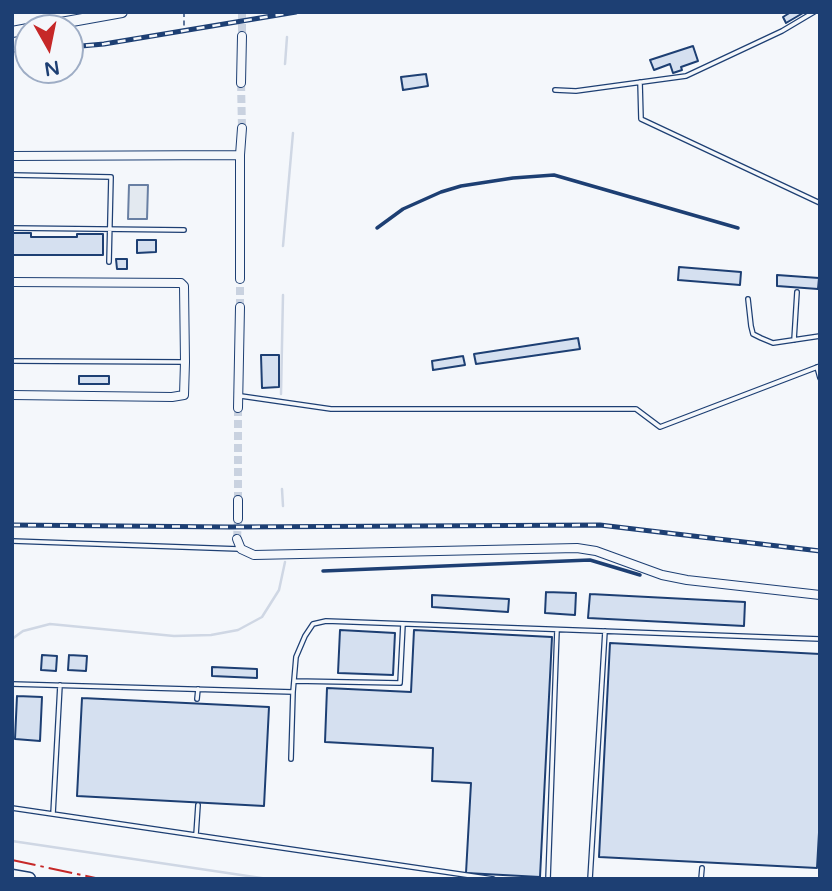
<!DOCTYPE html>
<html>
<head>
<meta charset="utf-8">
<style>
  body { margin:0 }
  #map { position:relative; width:832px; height:891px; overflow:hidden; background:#f4f7fb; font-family:"Varela Round",sans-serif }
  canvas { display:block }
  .frame { position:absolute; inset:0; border:14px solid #1d3f73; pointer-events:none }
  .north { position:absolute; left:14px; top:14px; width:70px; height:70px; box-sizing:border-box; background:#f4f7fb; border:2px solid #9eadc5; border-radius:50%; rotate:171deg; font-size:19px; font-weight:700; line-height:28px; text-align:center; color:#1d3f73 }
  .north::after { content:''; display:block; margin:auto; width:24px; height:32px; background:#c62828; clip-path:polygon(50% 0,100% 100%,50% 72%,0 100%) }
</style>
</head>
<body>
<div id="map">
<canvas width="832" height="891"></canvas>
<div class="frame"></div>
<div class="north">N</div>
</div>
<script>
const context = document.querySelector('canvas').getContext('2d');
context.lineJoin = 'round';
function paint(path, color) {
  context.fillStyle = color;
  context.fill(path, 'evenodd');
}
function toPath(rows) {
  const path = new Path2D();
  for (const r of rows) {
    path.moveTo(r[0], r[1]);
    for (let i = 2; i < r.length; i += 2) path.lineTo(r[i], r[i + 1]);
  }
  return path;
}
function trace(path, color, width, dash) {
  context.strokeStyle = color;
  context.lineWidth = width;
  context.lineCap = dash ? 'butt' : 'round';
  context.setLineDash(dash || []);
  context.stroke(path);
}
const green = toPath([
  [129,185,148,185,147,219,128,219,129,185]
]);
const stream = toPath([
  [285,64,287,37],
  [283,246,293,133],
  [281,394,283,295],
  [282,489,283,506],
  [12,639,23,631,50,624,174,636,211,635,238,630,262,617,279,590,285,562],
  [12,841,268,879]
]);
const building = toPath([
  [791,12,803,13,786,23,783,17,791,12],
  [693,46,698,61,681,67,682,70,673,73,670,64,654,70,650,60,693,46],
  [426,74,428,86,403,90,401,77,426,74],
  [12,233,31,233,31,237,77,237,77,234,103,234,103,255,12,255,12,233],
  [137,240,156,240,156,252,137,253,137,240],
  [116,259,127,259,127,269,117,269,116,259],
  [679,267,741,272,740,285,678,280,679,267],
  [777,275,819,278,818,289,777,286,777,275],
  [578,338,580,349,476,364,474,354,578,338],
  [261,355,279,355,279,387,262,388,261,355],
  [463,356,465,365,433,370,432,361,463,356],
  [79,376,109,376,109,384,79,384,79,376],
  [546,592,576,593,575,615,545,613,546,592],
  [590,594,745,602,744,626,588,618,590,594],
  [432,595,509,599,508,612,432,607,432,595],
  [340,630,395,633,393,675,338,673,340,630],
  [414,630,552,637,540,877,466,873,471,783,432,781,433,748,325,742,327,688,411,692,414,630],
  [610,643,820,654,820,815,817,868,599,857,610,643],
  [42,655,57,656,56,671,41,670,42,655],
  [69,655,87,656,86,671,68,670,69,655],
  [212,667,257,669,257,678,212,676,212,667],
  [17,696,42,697,40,741,15,739,17,696],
  [82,698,269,707,264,806,77,796,82,698]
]);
const minorTunnel = toPath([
  [242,12,242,36],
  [241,83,242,128],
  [240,307,240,279],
  [238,500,238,408],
  [237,539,238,519]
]);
const path = toPath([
  [184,12,184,26]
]);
const service = toPath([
  [640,82,641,119,820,203],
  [555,90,576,91,686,76,782,31,814,12],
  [12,175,111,177,109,262],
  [12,228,184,230],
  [748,299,751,326,753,334,761,338,773,343,820,336],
  [794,340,797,292],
  [12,361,183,362],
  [817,367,820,378],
  [241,396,331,409,636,409,660,427,820,366],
  [12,541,239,549],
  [294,681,400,683,403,624],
  [12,684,293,692],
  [197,699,198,689],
  [291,759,293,692,296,657,305,636,313,624,326,621,820,639],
  [12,808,493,879],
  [53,814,60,685],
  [196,835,198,805],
  [548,879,557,630],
  [590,879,605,631],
  [701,879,702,868]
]);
const minor = toPath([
  [241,83,242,36],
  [12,156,240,155],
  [240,279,240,155,242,128],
  [12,282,181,283,184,286,185,362,184,395,172,397,12,395],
  [238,408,240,307],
  [238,519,238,500],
  [237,539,241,549,254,555,577,548,596,551,662,575,687,580,820,595]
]);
const tertiary = toPath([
  [33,28,122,12],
  [12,32,28,29]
]);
const trunk = toPath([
  [12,876,29,879]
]);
const rail = toPath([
  [70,47,104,44,296,12],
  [12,50,28,50],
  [12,525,230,527,600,525,820,551]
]);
const wall = toPath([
  [377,228,403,209,441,192,461,186,513,178,554,175,738,228],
  [323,571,590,560,640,575]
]);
const power = toPath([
  [12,860,100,879]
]);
paint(green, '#e3e9f0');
trace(green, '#687fa3', 2);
trace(stream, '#cfd7e4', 2.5);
paint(building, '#d5e0f0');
trace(building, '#1d3f73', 2);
trace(minorTunnel, '#c9d2e0', 8, [8, 4]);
trace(service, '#1d3f73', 6);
trace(minor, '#1d3f73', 10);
trace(tertiary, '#1d3f73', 12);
trace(trunk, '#1d3f73', 15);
trace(path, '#5e769c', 2, [5, 3.5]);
trace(service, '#f4f7fb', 3.5);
trace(minor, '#f4f7fb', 8);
trace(tertiary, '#f4f7fb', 10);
trace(trunk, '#f4f7fb', 12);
trace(rail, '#1d3f73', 5);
trace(rail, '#f4f7fb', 2.5, [8]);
trace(wall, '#1d3f73', 3.5);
trace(power, '#c62828', 2, [24, 5, 3.5, 5]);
</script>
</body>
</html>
